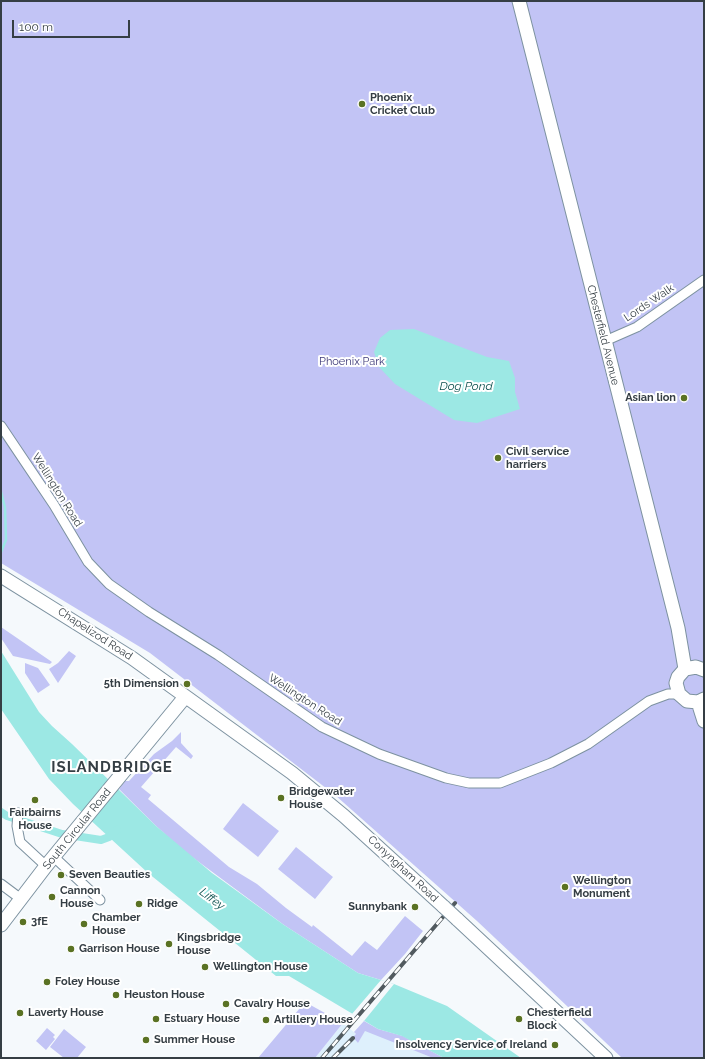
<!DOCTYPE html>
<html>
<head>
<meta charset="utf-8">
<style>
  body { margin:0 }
  #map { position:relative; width:705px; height:1059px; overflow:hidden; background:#f5f9fc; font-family:Raleway,sans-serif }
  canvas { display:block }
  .frame { position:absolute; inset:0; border:2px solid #353e44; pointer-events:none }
  .scale { position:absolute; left:12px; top:20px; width:118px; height:18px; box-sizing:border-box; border:2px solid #353e44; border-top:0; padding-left:5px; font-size:12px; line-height:14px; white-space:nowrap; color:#353e44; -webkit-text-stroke:3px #fff; paint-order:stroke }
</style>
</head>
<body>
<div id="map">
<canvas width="705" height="1059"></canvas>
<div class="frame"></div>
<div class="scale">100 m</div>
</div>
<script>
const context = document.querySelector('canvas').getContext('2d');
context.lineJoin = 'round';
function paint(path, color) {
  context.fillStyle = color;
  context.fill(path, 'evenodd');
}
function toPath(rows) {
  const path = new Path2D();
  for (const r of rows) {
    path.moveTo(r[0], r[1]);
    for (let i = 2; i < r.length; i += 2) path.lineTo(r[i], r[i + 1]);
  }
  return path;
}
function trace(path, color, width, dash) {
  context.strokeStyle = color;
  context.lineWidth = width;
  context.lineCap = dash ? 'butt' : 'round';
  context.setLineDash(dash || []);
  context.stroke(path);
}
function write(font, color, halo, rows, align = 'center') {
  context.font = font + ' Raleway,sans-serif';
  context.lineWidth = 4;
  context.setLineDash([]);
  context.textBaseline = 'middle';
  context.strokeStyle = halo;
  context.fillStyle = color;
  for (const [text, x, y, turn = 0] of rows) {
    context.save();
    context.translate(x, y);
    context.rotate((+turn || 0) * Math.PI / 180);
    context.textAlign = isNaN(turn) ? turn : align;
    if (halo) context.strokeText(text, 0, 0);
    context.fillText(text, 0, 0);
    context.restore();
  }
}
const built = toPath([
  [343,1023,356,1034,358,1043,365,1030,433,1058,315,1058]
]);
const green = toPath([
  [1,1,704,1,704,1058,622,1058,477,921,335,795,150,653,1,563],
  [1,627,52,662,50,664,13,656,1,638],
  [69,651,76,656,58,683,49,669,58,663],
  [25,663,38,668,50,685,38,693,25,673],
  [181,732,181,743,193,756,191,759,176,747,141,787,151,795,148,799,229,867,257,884,286,908,312,927,313,925,352,956,365,941,377,950,405,916,423,931,405,954,381,980,358,973,284,925,184,851,156,826,119,789,125,781,129,781,154,754,172,741],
  [243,803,279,831,258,857,223,829],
  [296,847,333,877,315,899,278,869],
  [305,1002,343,1023,315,1058,258,1058],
  [364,1021,378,1029,403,1036,444,1058,433,1058,365,1031,358,1043,353,1037,356,1034,354,1032],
  [47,1028,55,1035,53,1037,55,1039,46,1050,36,1041],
  [64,1029,86,1047,77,1058,64,1058,50,1047]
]);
const water = toPath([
  [414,329,487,357,509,361,515,378,515,392,520,409,477,423,454,420,395,384,379,367,374,352,380,338,390,330],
  [1,651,39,712,52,726,72,744,156,826,212,873,284,925,358,973,394,984,447,1006,521,1058,444,1058,402,1036,378,1029,289,976,276,976,148,873,73,804,49,779,1,709]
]);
const pier = toPath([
  [381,980,394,984,364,1021,352,1014]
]);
const stream = toPath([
  [1,492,5,507,6,540,1,552]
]);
const canal = toPath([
  [1,812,7,816,62,834,101,840,109,837,117,830]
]);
const street = toPath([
  [605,341,637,327,704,280],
  [1,426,54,505,88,562,109,584,149,612,218,655,322,727,379,754,446,778,469,783,500,783,551,763,588,744,649,701,668,694,679,694],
  [18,813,17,826,20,842,46,866],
  [54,857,100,900],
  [1,884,21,899]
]);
const secondary = toPath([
  [519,1,678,628,685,669],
  [1,576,132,658,292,773,344,816,444,907],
  [704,670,696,667,685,669,678,677,676,683,679,694,687,701,698,702,704,699],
  [698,702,704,721],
  [457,919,606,1058],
  [1,925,46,866,185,697]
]);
const rail = toPath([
  [322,1058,455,903],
  [333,1058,353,1038]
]);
const secondaryBridge = toPath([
  [444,907,457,919]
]);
const markers = [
  [362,104,4,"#5a7223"],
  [684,398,4,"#5a7223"],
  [498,458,4,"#5a7223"],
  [187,684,4,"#5a7223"],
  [281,798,4,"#5a7223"],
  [35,800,4,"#5a7223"],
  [61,875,4,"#5a7223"],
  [565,887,4,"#5a7223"],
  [52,897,4,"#5a7223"],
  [139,904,4,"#5a7223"],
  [415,907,4,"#5a7223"],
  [23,922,4,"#5a7223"],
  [84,924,4,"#5a7223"],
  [169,944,4,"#5a7223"],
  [71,949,4,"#5a7223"],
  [205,967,4,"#5a7223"],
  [47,982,4,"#5a7223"],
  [116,995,4,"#5a7223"],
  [226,1004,4,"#5a7223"],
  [20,1013,4,"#5a7223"],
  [156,1019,4,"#5a7223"],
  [519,1019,4,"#5a7223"],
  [266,1020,4,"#5a7223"],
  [146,1040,4,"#5a7223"],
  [555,1045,4,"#5a7223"]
];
const poiNames = [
  ["Phoenix",370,98],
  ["Cricket Club",370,111],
  ["Asian lion",676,398,"right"],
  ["Civil service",506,452],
  ["harriers",506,465],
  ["5th Dimension",179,684,"right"],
  ["Bridgewater",289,792],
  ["House",289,805],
  ["Fairbairns",35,813,"center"],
  ["House",35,826,"center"],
  ["Seven Beauties",69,875],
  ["Wellington",573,881],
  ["Monument",573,894],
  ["Cannon",60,891],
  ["House",60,904],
  ["Ridge",147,904],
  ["Sunnybank",407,907,"right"],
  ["Chamber",92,918],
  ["House",92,931],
  ["3fE",31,922],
  ["Kingsbridge",177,938],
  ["House",177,951],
  ["Garrison House",79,949],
  ["Wellington House",213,967],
  ["Foley House",55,982],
  ["Heuston House",124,995],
  ["Cavalry House",234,1004],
  ["Laverty House",28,1013],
  ["Chesterfield",527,1013],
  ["Block",527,1026],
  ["Estuary House",164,1019],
  ["Artillery House",274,1020],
  ["Summer House",154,1040],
  ["Insolvency Service of Ireland",547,1045,"right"]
];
const streetNames = [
  ["Lords Walk",649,303,-34],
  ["Chesterfield Avenue",603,335,76],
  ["Wellington Road",57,490,58],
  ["Chapelizod Road",95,634,33],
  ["Wellington Road",305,700,33],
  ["South Circular Road",77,829,-51],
  ["Conyngham Road",403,869,43]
];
const parkNames = [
  ["Phoenix Park",352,362]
];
const waterNames = [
  ["Dog Pond",466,386],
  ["Liffey",212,899,37]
];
const districtNames = [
  ["ISLANDBRIDGE",112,767]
];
paint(built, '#def0fc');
paint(green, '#c2c4f5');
paint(water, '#9ce8e4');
paint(pier, '#f5f9fc');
trace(stream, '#9ce8e4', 2.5);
trace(canal, '#9ce8e4', 8);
trace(street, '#7d92a0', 11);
trace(secondary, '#7d92a0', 15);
trace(street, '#fff', 9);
trace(secondary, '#fff', 13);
trace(rail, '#515a5f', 4);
trace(rail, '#fff', 2.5, [8]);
trace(secondaryBridge, '#7d92a0', 15, []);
trace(secondaryBridge, '#fff', 13);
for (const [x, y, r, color] of markers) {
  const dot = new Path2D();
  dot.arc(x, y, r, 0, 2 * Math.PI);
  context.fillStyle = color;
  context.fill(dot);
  trace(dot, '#fff', 1.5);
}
write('bold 11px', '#353e44', '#fff', poiNames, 'left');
write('11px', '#353e44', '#fff', streetNames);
write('11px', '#3e3a79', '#fff', parkNames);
write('italic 12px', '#0e514f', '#fff', waterNames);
context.letterSpacing = '1px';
write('bold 15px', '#353e44', '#fff', districtNames);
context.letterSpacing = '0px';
</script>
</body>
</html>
